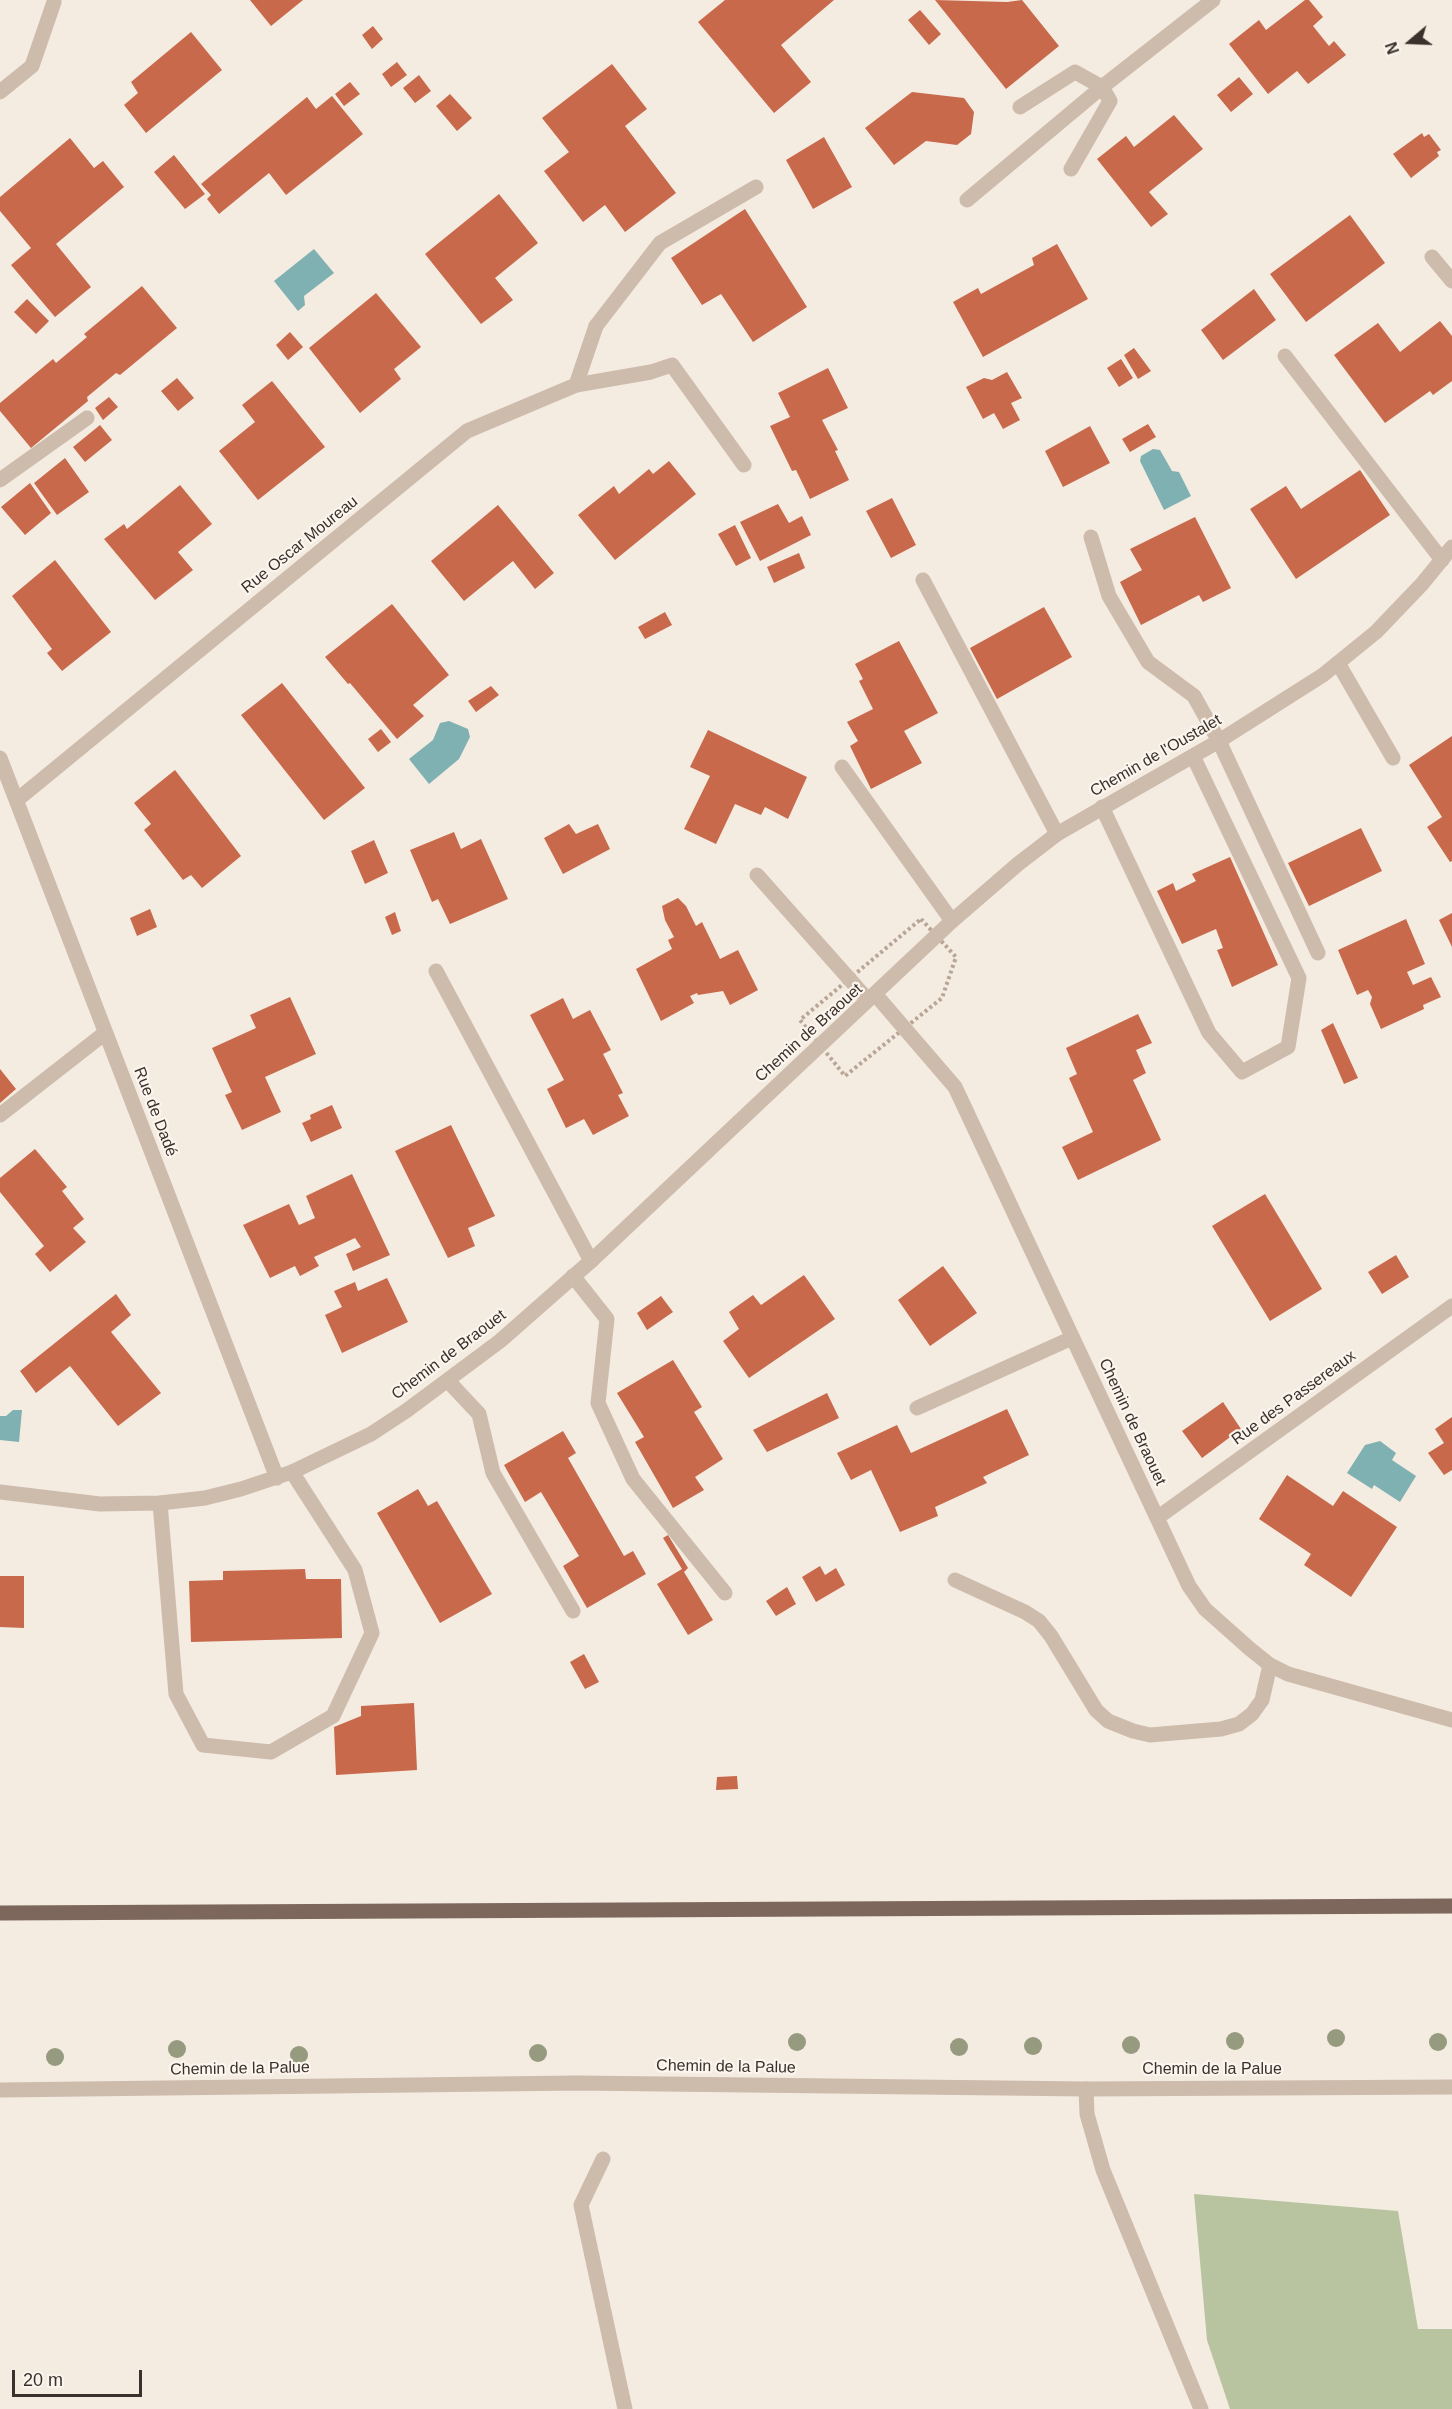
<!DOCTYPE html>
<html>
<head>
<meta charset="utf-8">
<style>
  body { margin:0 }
  #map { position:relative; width:1452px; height:2409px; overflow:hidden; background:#f4ebe1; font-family:Helvetica,sans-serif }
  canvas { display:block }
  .north { position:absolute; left:1380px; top:12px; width:60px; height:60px; -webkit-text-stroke:4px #fbf5ee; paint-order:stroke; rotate:251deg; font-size:16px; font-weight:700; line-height:24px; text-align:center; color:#3b302b }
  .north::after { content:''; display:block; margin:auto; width:21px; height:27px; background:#3b302b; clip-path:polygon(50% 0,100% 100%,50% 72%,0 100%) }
  .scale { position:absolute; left:12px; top:2370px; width:130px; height:27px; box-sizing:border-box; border:3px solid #3b302b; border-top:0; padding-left:8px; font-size:18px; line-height:21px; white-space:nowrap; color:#3b302b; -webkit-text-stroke:4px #fbf5ee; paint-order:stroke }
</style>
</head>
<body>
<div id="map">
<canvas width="1452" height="2409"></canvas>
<div class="north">N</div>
<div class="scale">20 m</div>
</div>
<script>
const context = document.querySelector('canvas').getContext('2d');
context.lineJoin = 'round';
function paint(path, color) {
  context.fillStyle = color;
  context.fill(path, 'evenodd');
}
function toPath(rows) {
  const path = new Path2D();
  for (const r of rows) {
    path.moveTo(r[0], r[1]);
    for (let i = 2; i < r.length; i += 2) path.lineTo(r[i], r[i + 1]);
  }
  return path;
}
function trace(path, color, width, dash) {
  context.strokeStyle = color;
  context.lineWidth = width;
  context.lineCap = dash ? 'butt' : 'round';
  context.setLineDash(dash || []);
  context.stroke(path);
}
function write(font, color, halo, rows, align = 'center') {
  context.font = font + ' Helvetica,sans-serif';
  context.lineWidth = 4.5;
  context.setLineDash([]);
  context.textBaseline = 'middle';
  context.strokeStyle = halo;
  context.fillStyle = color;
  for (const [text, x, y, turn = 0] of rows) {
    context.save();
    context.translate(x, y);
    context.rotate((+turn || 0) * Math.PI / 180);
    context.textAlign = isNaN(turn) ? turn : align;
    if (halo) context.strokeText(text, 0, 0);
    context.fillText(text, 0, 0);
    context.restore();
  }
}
const green = toPath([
  [1194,2194,1398,2211,1418,2329,1452,2329,1452,2409,1230,2409,1207,2340]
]);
const water = toPath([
  [314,249,334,273,304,296,305,305,298,311,274,281],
  [1153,449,1160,450,1172,471,1179,472,1191,496,1164,510,1140,461,1141,456],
  [449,721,468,729,470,737,459,759,429,784,409,759,433,740,440,723],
  [13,1410,22,1410,19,1442,0,1440,0,1416,6,1416],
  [1380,1441,1396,1453,1392,1460,1416,1476,1400,1502,1374,1485,1372,1489,1347,1473,1365,1445]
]);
const building = toPath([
  [250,0,303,0,271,26],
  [725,0,834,0,781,45,811,82,774,113,698,22],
  [935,0,1007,2,1022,0,1059,46,1006,89],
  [1305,0,1309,0,1323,17,1313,26,1329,46,1334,41,1346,55,1308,84,1297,71,1268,94,1229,44,1259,20,1266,30],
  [920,10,941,34,929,45,908,20],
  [373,26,383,39,372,49,362,35],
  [191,32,222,70,146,133,124,105,138,93,131,82],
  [397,62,407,75,391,87,382,74],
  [612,64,647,109,625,126,676,193,625,232,605,205,583,222,544,171,569,152,542,118],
  [419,75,431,91,415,103,403,88],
  [1239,77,1253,94,1231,112,1217,95],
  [350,82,360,94,344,106,335,94],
  [912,92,964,98,974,112,971,134,957,145,926,141,894,165,865,128],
  [450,94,472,118,457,131,436,106],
  [332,96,363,134,286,195,269,173,219,214,207,199,211,195,201,184,307,97,316,109],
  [1174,115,1203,149,1149,192,1168,214,1151,227,1097,159,1126,136,1134,147],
  [1422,133,1424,137,1429,134,1441,150,1437,152,1439,156,1411,178,1393,154],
  [824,137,852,187,813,209,786,160],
  [70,138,94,168,103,161,124,187,56,244,91,287,55,317,11,265,31,248,0,211,0,197],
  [174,155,205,194,185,209,154,172],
  [499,194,538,243,495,278,513,300,481,324,425,254],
  [745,209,807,307,753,342,721,294,702,305,671,258],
  [1350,215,1385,263,1306,322,1270,274],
  [1057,244,1088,299,983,357,953,302,978,288,981,294,1034,265,1032,258],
  [142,286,177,328,120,375,116,373,87,397,88,401,31,448,0,411,0,403,53,359,56,363,87,337,84,334],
  [1254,289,1276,320,1223,360,1201,330],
  [376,293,421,347,394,369,401,379,360,413,309,348],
  [27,299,49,321,36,334,14,312],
  [1440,321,1452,336,1452,381,1433,395,1430,391,1385,423,1334,355,1378,323,1400,352],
  [290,332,303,347,288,360,276,345],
  [1134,348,1151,371,1138,379,1124,355],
  [1121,359,1133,378,1119,387,1107,368],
  [828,368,848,408,822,420,838,450,835,451,849,480,810,499,796,470,792,471,770,426,790,417,778,393],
  [1007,372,1022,398,1011,403,1020,420,1003,429,994,413,983,419,966,387,984,378,992,380],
  [177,378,194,398,178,411,161,391],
  [272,381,325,447,258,500,219,451,255,422,242,405],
  [109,397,118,407,103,420,95,408],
  [1148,424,1156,437,1130,452,1122,439],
  [100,425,112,440,85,462,73,447],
  [1090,426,1110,463,1063,487,1045,451],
  [65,458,89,492,57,515,34,483],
  [669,461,696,494,615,560,578,515,614,486,619,494,649,469,653,474],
  [1360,470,1390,515,1296,579,1250,509,1286,486,1301,509],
  [30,483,51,513,25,535,1,507],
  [180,485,212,524,178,552,193,570,155,600,104,539,124,524,127,529],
  [892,498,916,545,891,558,866,511],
  [778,504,789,523,802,516,811,535,760,561,740,522],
  [498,505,554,573,535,589,513,561,464,601,431,561],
  [1195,517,1231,588,1203,602,1199,595,1141,625,1120,582,1142,570,1130,549],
  [735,525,751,558,736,566,718,534],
  [799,553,805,568,774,583,767,567],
  [55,560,111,632,62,671,47,653,52,649,12,596],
  [392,604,449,675,413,705,424,716,397,739,350,683,348,684,325,657],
  [1044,607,1072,657,997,699,970,648],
  [665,612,672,625,645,639,638,627],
  [899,641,938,713,904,731,922,763,871,789,850,746,858,741,847,722,873,709,859,681,863,679,855,664],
  [282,683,365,788,324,820,241,715],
  [491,686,499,695,476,712,468,701],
  [381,729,391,742,378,752,368,739],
  [708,730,807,777,788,819,765,807,761,815,735,804,716,844,684,829,710,776,690,767],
  [1452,736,1452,861,1450,862,1427,827,1442,817,1409,765],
  [175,770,241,856,202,888,191,875,183,880,144,830,151,824,134,803],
  [569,824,576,834,598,824,610,849,563,874,544,838],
  [1361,828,1382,871,1309,906,1288,863],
  [454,832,461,849,481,839,508,899,450,924,438,899,432,902,410,850],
  [374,840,388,873,365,884,351,851],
  [1230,857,1278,965,1232,987,1217,950,1223,948,1216,929,1182,944,1157,891,1173,883,1176,891,1196,881,1192,874],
  [678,898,686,906,696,926,702,922,720,959,738,950,758,990,730,1005,723,991,698,995,697,993,690,996,694,1003,661,1021,636,969,672,949,668,940,674,937,665,920,662,906],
  [150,909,157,927,137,936,130,918],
  [395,912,401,931,392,935,385,917],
  [1452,913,1452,947,1439,920],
  [1406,919,1425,964,1407,972,1413,985,1431,977,1441,997,1423,1005,1424,1009,1381,1029,1370,1004,1372,997,1368,990,1357,995,1338,950],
  [290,997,316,1054,265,1077,281,1112,242,1130,225,1095,232,1092,212,1048,256,1028,250,1015],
  [563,998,573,1019,590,1010,611,1050,603,1054,623,1093,618,1095,629,1116,593,1135,584,1119,566,1128,547,1089,564,1080,530,1015],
  [1138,1014,1152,1043,1136,1050,1146,1073,1133,1080,1161,1140,1078,1180,1062,1147,1093,1132,1069,1078,1077,1074,1066,1048],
  [1333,1023,1358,1078,1344,1084,1321,1030],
  [0,1069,16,1089,0,1103],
  [332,1105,342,1128,311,1142,302,1123,311,1119,310,1115],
  [451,1125,495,1216,468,1228,475,1246,448,1258,395,1151],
  [35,1149,67,1187,62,1191,84,1219,73,1228,86,1242,50,1272,35,1254,44,1246,0,1192,0,1178],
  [352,1174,390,1255,353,1271,346,1254,361,1247,355,1238,314,1257,319,1266,300,1276,295,1266,270,1278,243,1225,289,1204,299,1225,315,1218,306,1196],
  [1265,1194,1322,1289,1270,1321,1212,1226],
  [1396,1255,1409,1277,1382,1294,1368,1272],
  [943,1266,977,1313,930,1346,898,1300],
  [804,1275,835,1319,749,1378,723,1341,739,1329,729,1312,753,1295,761,1305],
  [387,1278,408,1322,342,1353,325,1315,342,1307,334,1291,355,1282,358,1291],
  [116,1294,131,1315,111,1332,161,1393,118,1426,70,1366,36,1393,20,1371],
  [661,1296,673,1312,647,1330,637,1313],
  [673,1360,702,1407,694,1412,723,1459,695,1477,704,1490,673,1508,635,1442,644,1437,617,1393],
  [827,1393,839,1418,767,1452,753,1430],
  [1223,1402,1241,1429,1202,1458,1182,1431],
  [1007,1409,1029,1455,983,1477,987,1483,935,1507,938,1516,900,1532,871,1470,851,1480,837,1453,897,1425,911,1453],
  [1452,1417,1452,1470,1444,1475,1428,1453,1444,1443,1435,1429],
  [563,1431,576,1453,568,1458,624,1556,633,1551,646,1574,587,1608,563,1566,579,1556,541,1492,525,1502,504,1465],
  [1287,1475,1333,1506,1343,1491,1397,1527,1351,1597,1304,1565,1311,1554,1259,1519],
  [418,1489,428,1506,437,1501,492,1594,440,1623,377,1513],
  [668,1535,688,1568,684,1572,713,1620,688,1635,657,1584,682,1569,663,1538],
  [820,1566,825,1575,836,1568,845,1585,816,1602,802,1577],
  [305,1569,306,1579,341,1579,342,1638,191,1642,189,1581,223,1580,223,1571],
  [0,1576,24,1576,24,1628,0,1627],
  [787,1587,796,1604,776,1616,766,1601],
  [584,1654,599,1682,585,1689,570,1662],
  [414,1703,417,1770,336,1775,334,1727,361,1716,361,1706],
  [737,1776,738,1789,716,1790,717,1777]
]);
const path = toPath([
  [921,919,956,957,942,998,845,1076,800,1020,921,919]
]);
const lane = toPath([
  [1020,107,1075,72,1102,87,1110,101,1071,169],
  [967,200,1102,87],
  [1432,257,1452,281],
  [596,326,660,243,756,187],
  [1285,356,1442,560],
  [576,385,651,372,672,365,744,465],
  [0,480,87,418],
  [1091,537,1109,596,1148,662,1194,696,1219,741,1318,953],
  [923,580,1057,834],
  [1338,663,1393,758],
  [842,767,952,921],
  [1102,807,1209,1033,1242,1072,1288,1047,1299,978,1193,756],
  [757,875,868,1000],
  [436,971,591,1261],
  [0,1115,105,1033],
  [573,1276,607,1319,598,1403,633,1479,725,1593],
  [448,1381,479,1414,493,1473,573,1611],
  [917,1408,1072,1338],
  [160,1503,176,1694,203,1745,271,1752,333,1716,372,1633,355,1570,292,1472],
  [955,1580,1025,1612,1039,1621,1051,1636,1096,1710,1108,1721,1133,1731,1150,1735,1221,1729,1239,1724,1252,1714,1262,1700,1270,1665],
  [1086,2089,1087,2114,1103,2170,1201,2409],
  [603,2159,581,2205,625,2409]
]);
const street = toPath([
  [1102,87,1213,0],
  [0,92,32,66,54,2],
  [0,758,277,1478],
  [17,800,467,431,576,385,596,326],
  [875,994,955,1087,1189,1586,1205,1609,1250,1649,1270,1665,1288,1674,1452,1720],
  [0,1492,100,1504,160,1503,205,1498,241,1489,292,1472,371,1434,406,1411,500,1341,591,1261,952,921,1018,864,1057,834,1219,741,1323,675,1376,632,1422,584,1452,547],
  [1157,1518,1452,1306],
  [0,2090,578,2083,1086,2089,1452,2087]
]);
const primary = toPath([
  [0,1913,1452,1906]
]);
const trees = [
  [1336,2038],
  [1235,2041],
  [797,2042],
  [1438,2042],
  [1131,2045],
  [1033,2046],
  [959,2047],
  [177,2049],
  [538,2053],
  [299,2055],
  [55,2057]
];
const streetNames = [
  ["Rue Oscar Moureau",300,545,-39],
  ["Chemin de l'Oustalet",1156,756,-30],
  ["Chemin de Braouet",809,1033,-42],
  ["Rue de Dadé",155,1112,69],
  ["Chemin de Braouet",449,1355,-37],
  ["Rue des Passereaux",1294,1398,-36],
  ["Chemin de Braouet",1132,1422,65],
  ["Chemin de la Palue",726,2067,1],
  ["Chemin de la Palue",240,2069,-1],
  ["Chemin de la Palue",1212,2070]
];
paint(green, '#b8c4a0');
paint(water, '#7fb0b2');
paint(building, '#c8694b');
trace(path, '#b9a596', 4, [3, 3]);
trace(lane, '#cdbbac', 15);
trace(street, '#cdbbac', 15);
trace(primary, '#7d675c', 15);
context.fillStyle = '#969b7f';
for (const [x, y] of trees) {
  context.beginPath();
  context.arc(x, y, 9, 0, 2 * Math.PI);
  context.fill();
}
write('16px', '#3b302b', '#fbf5ee', streetNames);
</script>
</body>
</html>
